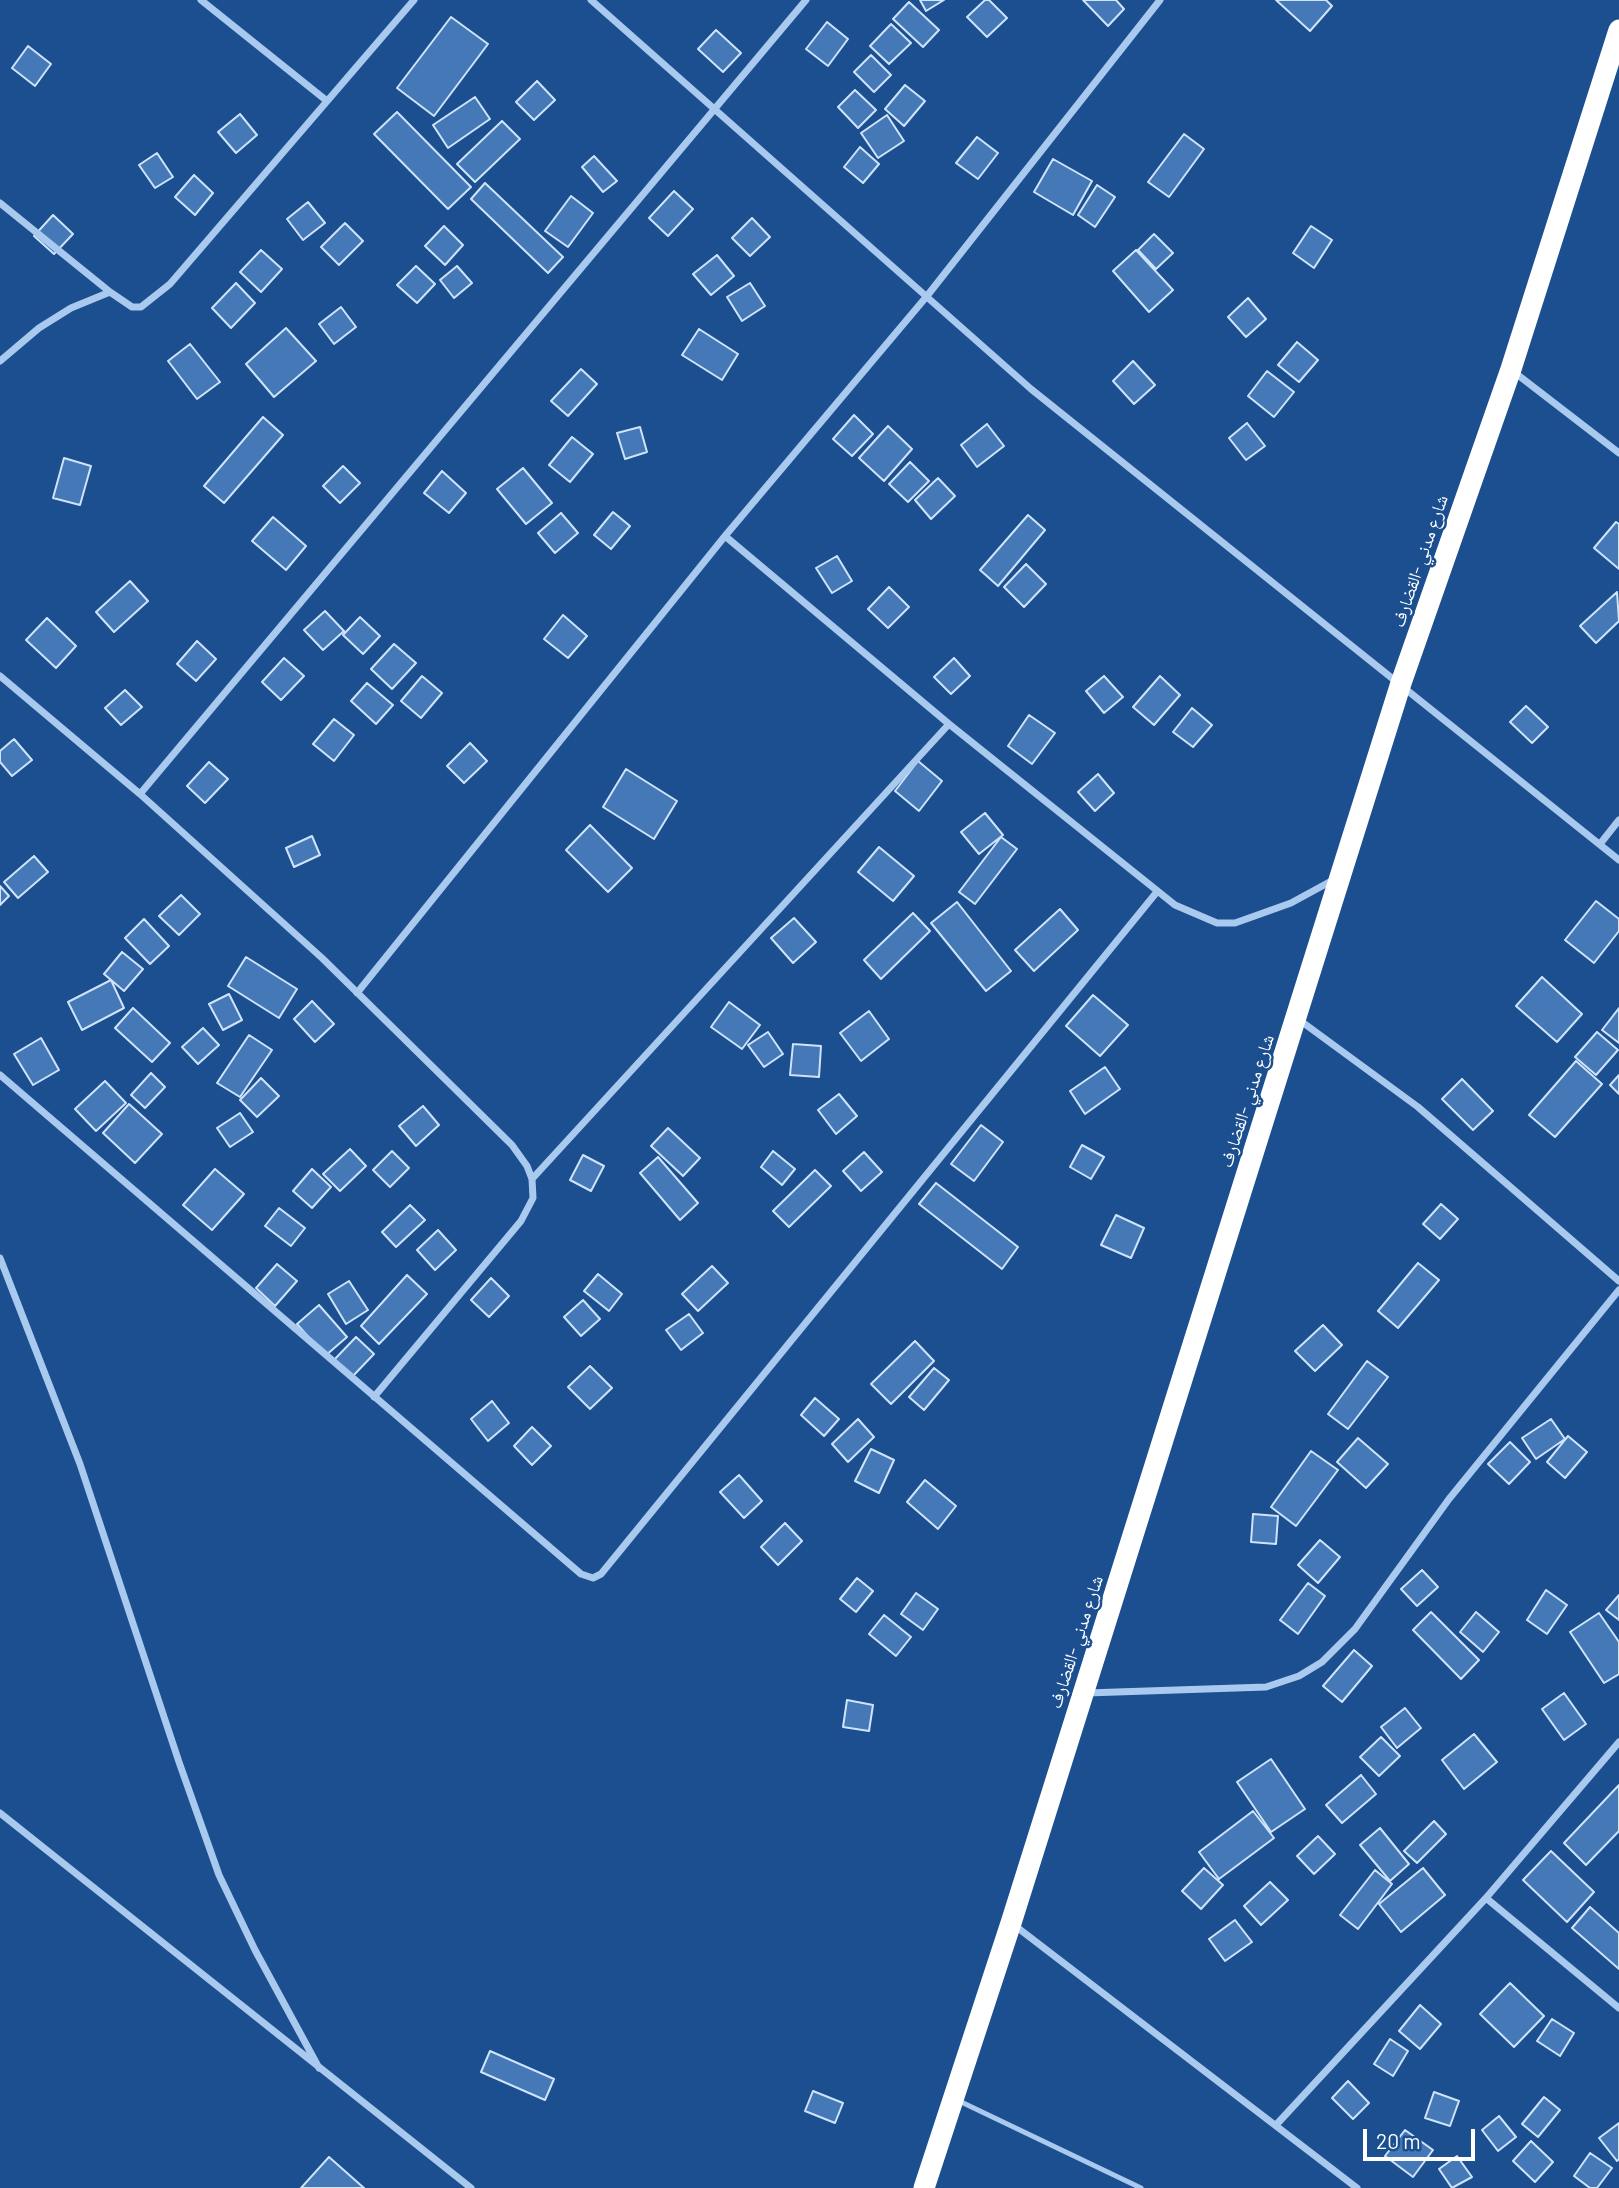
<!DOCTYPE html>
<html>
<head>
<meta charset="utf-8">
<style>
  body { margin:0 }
  #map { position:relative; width:1619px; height:2188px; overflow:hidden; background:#1b4f8f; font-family:Barlow,sans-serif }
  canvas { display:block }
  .scale { position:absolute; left:1363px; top:2129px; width:112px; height:32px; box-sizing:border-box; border:4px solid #fff; border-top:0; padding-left:9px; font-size:21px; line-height:24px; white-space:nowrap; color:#fff; -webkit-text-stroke:5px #1b4f8f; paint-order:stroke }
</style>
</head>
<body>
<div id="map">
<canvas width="1619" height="2188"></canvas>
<div class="scale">20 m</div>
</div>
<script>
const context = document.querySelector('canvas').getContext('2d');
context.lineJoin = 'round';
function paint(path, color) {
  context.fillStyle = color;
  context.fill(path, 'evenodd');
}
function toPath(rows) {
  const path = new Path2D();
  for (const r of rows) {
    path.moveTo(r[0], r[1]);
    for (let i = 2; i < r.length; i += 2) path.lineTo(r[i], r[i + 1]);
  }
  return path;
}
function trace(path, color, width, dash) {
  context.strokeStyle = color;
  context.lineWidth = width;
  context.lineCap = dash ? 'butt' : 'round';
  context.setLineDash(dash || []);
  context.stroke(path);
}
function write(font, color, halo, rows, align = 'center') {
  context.font = font + ' Barlow,"Noto Naskh Arabic",sans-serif';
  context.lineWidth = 5;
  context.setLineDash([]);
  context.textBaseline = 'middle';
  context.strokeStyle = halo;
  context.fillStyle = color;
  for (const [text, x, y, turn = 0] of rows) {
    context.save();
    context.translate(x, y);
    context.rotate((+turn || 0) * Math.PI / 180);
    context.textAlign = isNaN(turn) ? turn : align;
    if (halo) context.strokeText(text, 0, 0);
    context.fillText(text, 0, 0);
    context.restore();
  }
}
const building = toPath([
  [920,0,944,0,926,11,920,0],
  [985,0,989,0,1007,18,987,37,967,17,985,0],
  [1083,0,1116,0,1124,9,1108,26,1083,0],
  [1276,0,1326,0,1332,6,1310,31,1276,0],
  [909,2,939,30,923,47,893,19,909,2],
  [451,17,488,44,434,116,397,88,451,17],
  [827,22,848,39,828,66,806,49,827,22],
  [891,24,911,43,889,64,870,46,891,24],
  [716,30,741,53,723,72,698,49,716,30],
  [28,46,51,64,35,86,12,68,28,46],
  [871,55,891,75,874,92,854,72,871,55],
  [537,81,555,100,534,120,516,102,537,81],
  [905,85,925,101,904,126,885,109,905,85],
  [855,90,876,110,858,128,838,107,855,90],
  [475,97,490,119,448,148,433,125,475,97],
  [397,112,471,187,448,209,374,134,397,112],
  [240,114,257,135,236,153,218,132,240,114],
  [887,115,904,141,878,158,861,133,887,115],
  [502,121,520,139,475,182,457,164,502,121],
  [1184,134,1204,149,1169,197,1148,182,1184,134],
  [977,137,998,153,978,179,956,163,977,137],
  [860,147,879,164,863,183,844,167,860,147],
  [157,153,173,177,155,188,139,165,157,153],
  [594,156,617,181,603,192,582,167,594,156],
  [1053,159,1092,181,1073,215,1034,192,1053,159],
  [194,175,213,193,195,215,175,197,194,175],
  [485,183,563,257,548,273,471,199,485,183],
  [1097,185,1115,197,1095,227,1078,215,1097,185],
  [674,191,693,209,668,236,649,218,674,191],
  [571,196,593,213,568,247,545,231,571,196],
  [308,202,325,223,303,240,287,219,308,202],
  [53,215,73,234,54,254,34,236,53,215],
  [752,218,770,237,750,256,732,238,752,218],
  [345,223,363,241,339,265,321,247,345,223],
  [444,226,463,245,445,265,425,246,444,226],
  [1311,226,1332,240,1314,268,1293,253,1311,226],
  [1154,234,1173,253,1156,269,1138,250,1154,234],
  [261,250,282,269,261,292,240,272,261,250],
  [1136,250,1173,290,1149,312,1113,271,1136,250],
  [717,255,734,276,711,295,693,274,717,255],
  [416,266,435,284,417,303,397,285,416,266],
  [457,266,472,283,454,298,440,280,457,266],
  [236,283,255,303,231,328,212,308,236,283],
  [750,283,765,306,742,321,727,297,750,283],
  [1248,298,1266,319,1246,337,1228,317,1248,298],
  [341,307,356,327,334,344,319,324,341,307],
  [286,328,316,361,274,397,246,364,286,328],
  [699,329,738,354,722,380,682,355,699,329],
  [1297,342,1318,360,1299,382,1278,365,1297,342],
  [190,344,220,382,197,399,168,361,190,344],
  [1133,361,1155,385,1134,404,1113,381,1133,361],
  [581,369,597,384,568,416,551,401,581,369],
  [1267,371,1294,392,1274,417,1248,396,1267,371],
  [854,415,873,434,852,456,833,439,854,415],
  [263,417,283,435,224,503,204,486,263,417],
  [1247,423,1265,446,1246,460,1229,438,1247,423],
  [987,424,1004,446,977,467,961,445,987,424],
  [888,426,912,449,884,481,859,458,888,426],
  [640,427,647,452,625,459,617,433,640,427],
  [572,437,593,454,570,482,549,465,572,437],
  [64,458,91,466,80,505,53,498,64,458],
  [910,462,929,481,908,502,889,484,910,462],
  [343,466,360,483,340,503,323,486,343,466],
  [523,468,552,503,526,524,497,489,523,468],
  [442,471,466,493,449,513,424,493,442,471],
  [938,478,955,496,931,519,915,500,938,478],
  [613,512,630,526,611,549,594,535,613,512],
  [561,513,578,533,555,553,538,533,561,513],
  [1028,515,1045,530,998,586,980,570,1028,515],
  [273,517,306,546,286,570,252,541,273,517],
  [1616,522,1619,524,1619,569,1594,548,1616,522],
  [837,556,852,581,832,593,816,568,837,556],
  [1026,564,1046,584,1024,607,1004,587,1026,564],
  [130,581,148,601,114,632,96,612,130,581],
  [889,587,909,607,888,628,868,609,889,587],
  [1617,592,1619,621,1596,643,1580,626,1617,592],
  [325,611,344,631,323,650,304,630,325,611],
  [563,615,587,636,568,658,544,639,563,615],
  [360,617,380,636,363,654,343,635,360,617],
  [47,618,76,646,56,668,26,640,47,618],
  [197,641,216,659,196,681,177,664,197,641],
  [394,644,416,663,392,689,371,669,394,644],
  [284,658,304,676,281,700,262,682,284,658],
  [954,658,970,676,951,694,934,677,954,658],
  [422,676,442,693,421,718,401,701,422,676],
  [1104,676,1123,697,1104,713,1086,691,1104,676],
  [1160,676,1180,695,1154,725,1133,707,1160,676],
  [367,683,393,705,376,724,351,701,367,683],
  [125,690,142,707,121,725,105,708,125,690],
  [1526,706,1548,727,1532,743,1510,722,1526,706],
  [1192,708,1212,725,1193,747,1173,732,1192,708],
  [1029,715,1055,733,1032,764,1008,746,1029,715],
  [334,719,354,735,334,761,313,744,334,719],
  [14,739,32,760,12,776,0,762,0,751,14,739],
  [470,743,487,761,464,783,447,766,470,743],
  [918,761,942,781,919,811,895,791,918,761],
  [209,762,228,779,205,803,187,786,209,762],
  [626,769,677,801,654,839,603,807,626,769],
  [1098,774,1114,793,1095,811,1078,792,1098,774],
  [985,813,1003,835,979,854,961,832,985,813],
  [590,825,632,868,608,892,566,850,590,825],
  [312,836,320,855,294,867,286,848,312,836],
  [1001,837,1017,849,975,904,959,892,1001,837],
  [879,847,914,876,893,901,858,872,879,847],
  [34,856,48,872,18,898,4,882,34,856],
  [0,886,9,896,0,905,0,886],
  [181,895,200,914,179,935,159,916,181,895],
  [1596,901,1619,919,1619,931,1594,963,1565,940,1596,901],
  [957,902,1011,971,986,991,931,923,957,902],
  [1060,909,1078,930,1034,971,1015,950,1060,909],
  [913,913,930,931,881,979,864,960,913,913],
  [794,918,816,942,793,963,771,938,794,918],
  [144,919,169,946,150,964,125,938,144,919],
  [122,952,143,969,124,991,104,974,122,952],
  [246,957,297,989,279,1018,228,986,246,957],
  [1542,977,1582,1014,1557,1042,1516,1006,1542,977],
  [111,980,124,1008,82,1030,68,1002,111,980],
  [229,994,242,1020,223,1030,209,1004,229,994],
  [1093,995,1128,1025,1100,1056,1066,1026,1093,995],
  [312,1001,334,1024,315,1042,294,1019,312,1001],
  [729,1002,760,1025,742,1049,711,1027,729,1002],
  [133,1008,170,1043,152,1062,115,1028,133,1008],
  [1619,1008,1619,1043,1602,1030,1619,1008],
  [869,1011,889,1039,861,1061,840,1033,869,1011],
  [203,1028,219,1045,198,1064,182,1047,203,1028],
  [768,1032,783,1054,764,1067,748,1045,768,1032],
  [1597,1032,1618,1050,1596,1075,1575,1057,1597,1032],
  [249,1035,272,1050,240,1097,217,1083,249,1035],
  [41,1038,59,1070,33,1085,14,1054,41,1038],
  [793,1044,821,1046,819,1077,790,1075,793,1044],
  [1576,1061,1602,1084,1555,1137,1529,1115,1576,1061],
  [1105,1067,1120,1089,1085,1114,1070,1091,1105,1067],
  [151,1073,165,1087,145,1108,131,1095,151,1073],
  [1619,1075,1619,1094,1610,1085,1619,1075],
  [261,1078,279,1096,257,1117,240,1100,261,1078],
  [1462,1079,1493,1111,1473,1130,1442,1099,1462,1079],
  [105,1081,126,1103,96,1131,75,1109,105,1081],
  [839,1094,857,1116,836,1134,818,1110,839,1094],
  [129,1104,162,1134,135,1163,103,1133,129,1104],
  [423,1106,439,1125,416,1146,399,1126,423,1106],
  [240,1113,253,1132,230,1147,217,1128,240,1113],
  [981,1125,1003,1142,974,1181,951,1164,981,1125],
  [668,1128,700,1158,683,1176,651,1146,668,1128],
  [1082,1145,1104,1157,1091,1179,1070,1167,1082,1145],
  [350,1149,366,1166,340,1191,323,1174,350,1149],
  [392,1151,409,1168,390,1187,373,1170,392,1151],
  [773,1151,795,1169,782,1185,761,1167,773,1151],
  [864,1152,882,1172,861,1191,843,1171,864,1152],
  [583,1155,604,1166,591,1191,570,1180,583,1155],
  [658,1157,698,1203,680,1220,640,1173,658,1157],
  [215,1169,244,1194,212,1230,183,1205,215,1169],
  [312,1169,331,1187,312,1208,293,1191,312,1169],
  [815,1170,831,1186,789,1227,773,1211,815,1170],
  [936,1183,1018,1247,1002,1269,919,1204,936,1183],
  [1441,1204,1458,1219,1440,1239,1423,1224,1441,1204],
  [410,1205,425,1220,396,1247,382,1232,410,1205],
  [279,1208,305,1228,291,1246,265,1226,279,1208],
  [1116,1215,1144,1228,1131,1258,1101,1245,1116,1215],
  [438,1230,456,1250,435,1270,417,1250,438,1230],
  [1418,1263,1439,1280,1398,1328,1378,1311,1418,1263],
  [277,1264,297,1281,275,1306,256,1288,277,1264],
  [712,1266,728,1283,698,1311,682,1294,712,1266],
  [598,1274,622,1294,609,1311,584,1291,598,1274],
  [407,1275,427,1294,379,1344,361,1326,407,1275],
  [491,1278,509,1296,489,1317,471,1300,491,1278],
  [349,1281,368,1310,346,1324,328,1294,349,1281],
  [583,1300,600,1319,581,1336,564,1317,583,1300],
  [319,1305,347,1337,325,1356,297,1324,319,1305],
  [689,1314,703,1333,681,1350,666,1330,689,1314],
  [1323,1325,1342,1345,1315,1371,1295,1351,1323,1325],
  [356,1337,374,1354,351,1378,333,1361,356,1337],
  [915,1341,934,1361,891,1404,871,1384,915,1341],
  [1367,1361,1388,1377,1348,1429,1328,1414,1367,1361],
  [590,1366,612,1388,590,1409,568,1387,590,1366],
  [934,1368,949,1380,924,1410,909,1397,934,1368],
  [815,1398,839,1419,824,1436,801,1415,815,1398],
  [492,1401,509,1423,488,1441,471,1419,492,1401],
  [858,1419,874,1437,848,1462,832,1444,858,1419],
  [1551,1419,1565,1439,1536,1459,1522,1438,1551,1419],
  [532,1427,551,1446,532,1465,514,1446,532,1427],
  [1568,1436,1587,1452,1565,1478,1547,1462,1568,1436],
  [1358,1438,1388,1464,1366,1488,1337,1462,1358,1438],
  [1510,1442,1530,1462,1509,1484,1488,1464,1510,1442],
  [871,1449,894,1460,879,1493,855,1481,871,1449],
  [1311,1451,1338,1470,1296,1526,1271,1507,1311,1451],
  [739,1475,762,1501,744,1518,720,1492,739,1475],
  [925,1480,956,1506,938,1529,907,1502,925,1480],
  [1253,1514,1278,1516,1276,1544,1251,1542,1253,1514],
  [785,1523,802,1541,778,1565,761,1547,785,1523],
  [1320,1540,1340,1557,1318,1583,1298,1565,1320,1540],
  [1422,1570,1438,1587,1417,1606,1401,1589,1422,1570],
  [857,1578,873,1591,856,1612,840,1599,857,1578],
  [1308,1583,1325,1596,1298,1634,1280,1620,1308,1583],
  [1546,1590,1567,1605,1547,1634,1527,1620,1546,1590],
  [916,1593,938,1609,923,1630,901,1614,916,1593],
  [1619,1595,1619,1620,1606,1610,1619,1595],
  [1431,1612,1479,1660,1461,1679,1413,1630,1431,1612],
  [1476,1612,1499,1632,1483,1652,1460,1632,1476,1612],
  [1599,1613,1619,1642,1619,1674,1604,1683,1570,1632,1599,1613],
  [884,1615,911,1637,896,1656,869,1634,884,1615],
  [1354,1650,1372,1666,1342,1702,1323,1686,1354,1650],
  [1564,1693,1586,1724,1564,1740,1542,1709,1564,1693],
  [847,1700,873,1705,869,1731,843,1727,847,1700],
  [1405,1708,1421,1728,1397,1748,1381,1727,1405,1708],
  [1474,1734,1497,1762,1464,1789,1442,1760,1474,1734],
  [1381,1737,1400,1756,1379,1776,1360,1757,1381,1737],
  [1271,1759,1305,1809,1271,1832,1237,1782,1271,1759],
  [1361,1775,1376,1794,1342,1823,1326,1805,1361,1775],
  [1619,1785,1619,1831,1586,1865,1564,1843,1619,1785],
  [1253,1811,1274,1838,1219,1879,1199,1852,1253,1811],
  [1434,1821,1446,1834,1417,1863,1404,1851,1434,1821],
  [1380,1828,1409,1864,1390,1881,1360,1845,1380,1828],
  [1318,1836,1335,1854,1314,1874,1297,1856,1318,1836],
  [1551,1851,1594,1892,1567,1922,1523,1880,1551,1851],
  [1204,1868,1223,1885,1201,1909,1182,1891,1204,1868],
  [1423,1868,1445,1895,1401,1932,1379,1904,1423,1868],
  [1375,1870,1392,1884,1358,1929,1340,1915,1375,1870],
  [1270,1882,1288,1900,1261,1925,1244,1906,1270,1882],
  [1590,1907,1619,1933,1619,1969,1572,1928,1590,1907],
  [1235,1920,1252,1942,1225,1961,1209,1939,1235,1920],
  [1510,1983,1544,2016,1514,2047,1480,2014,1510,1983],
  [1420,2005,1441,2024,1420,2049,1399,2031,1420,2005],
  [1552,2019,1574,2033,1560,2056,1537,2041,1552,2019],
  [1390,2039,1408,2051,1393,2076,1374,2064,1390,2039],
  [490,2051,554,2079,545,2100,481,2072,490,2051],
  [1348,2081,1369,2103,1353,2119,1332,2098,1348,2081],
  [813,2091,843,2103,835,2123,805,2111,813,2091],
  [1434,2092,1459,2101,1450,2126,1425,2118,1434,2092],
  [1544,2097,1560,2110,1538,2137,1522,2124,1544,2097],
  [1499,2116,1516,2137,1498,2151,1482,2130,1499,2116],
  [1619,2123,1619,2159,1617,2161,1599,2138,1619,2123],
  [1405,2130,1433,2150,1413,2177,1385,2156,1405,2130],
  [1531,2141,1553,2162,1535,2182,1513,2161,1531,2141],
  [1590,2153,1612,2168,1597,2188,1590,2188,1574,2176,1590,2153],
  [1457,2156,1472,2177,1452,2188,1439,2169,1457,2156],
  [329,2157,364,2188,301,2188,329,2157]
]);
const lane = toPath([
  [957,2100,1141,2188]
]);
const street = toPath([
  [201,0,327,101],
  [591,0,1031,389,1619,860],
  [0,203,110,292,132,307,141,307,170,284,414,0],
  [0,361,39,328,71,308,110,292],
  [1514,372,1619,453],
  [725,536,949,724,1175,905,1217,923,1235,923,1291,903,1335,879],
  [0,676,140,794,322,958,512,1145,527,1166,532,1179,533,1198,521,1221,374,1397],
  [140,794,806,0],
  [1600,844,1619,820],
  [357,993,725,536,927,296,1160,0],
  [1298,1019,1418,1107,1619,1281],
  [0,1075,581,1574,593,1578,601,1574,1156,893],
  [532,1179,949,724],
  [0,1258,80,1464,179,1762,219,1875,255,1950,319,2068],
  [1087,1693,1266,1687,1299,1676,1322,1662,1355,1629,1449,1499,1619,1290],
  [0,1813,471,2188],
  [1486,1898,1619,2008],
  [1014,1925,1357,2188],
  [1276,2125,1486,1898,1619,1742]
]);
const highway = toPath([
  [924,2188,1011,1923,1401,683,1511,369,1619,30]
]);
const streetNames = [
  ["شارع مدني -القضارف",1420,561,-71],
  ["شارع مدني -القضارف",1247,1101,-72],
  ["شارع مدني -القضارف",1076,1642,-72]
];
paint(building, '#4478b7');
trace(building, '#cfe3fa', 2);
trace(lane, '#a9c9ee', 5);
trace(street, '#a9c9ee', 7);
trace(highway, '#fff', 21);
write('18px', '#fff', '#1b4f8f', streetNames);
</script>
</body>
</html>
